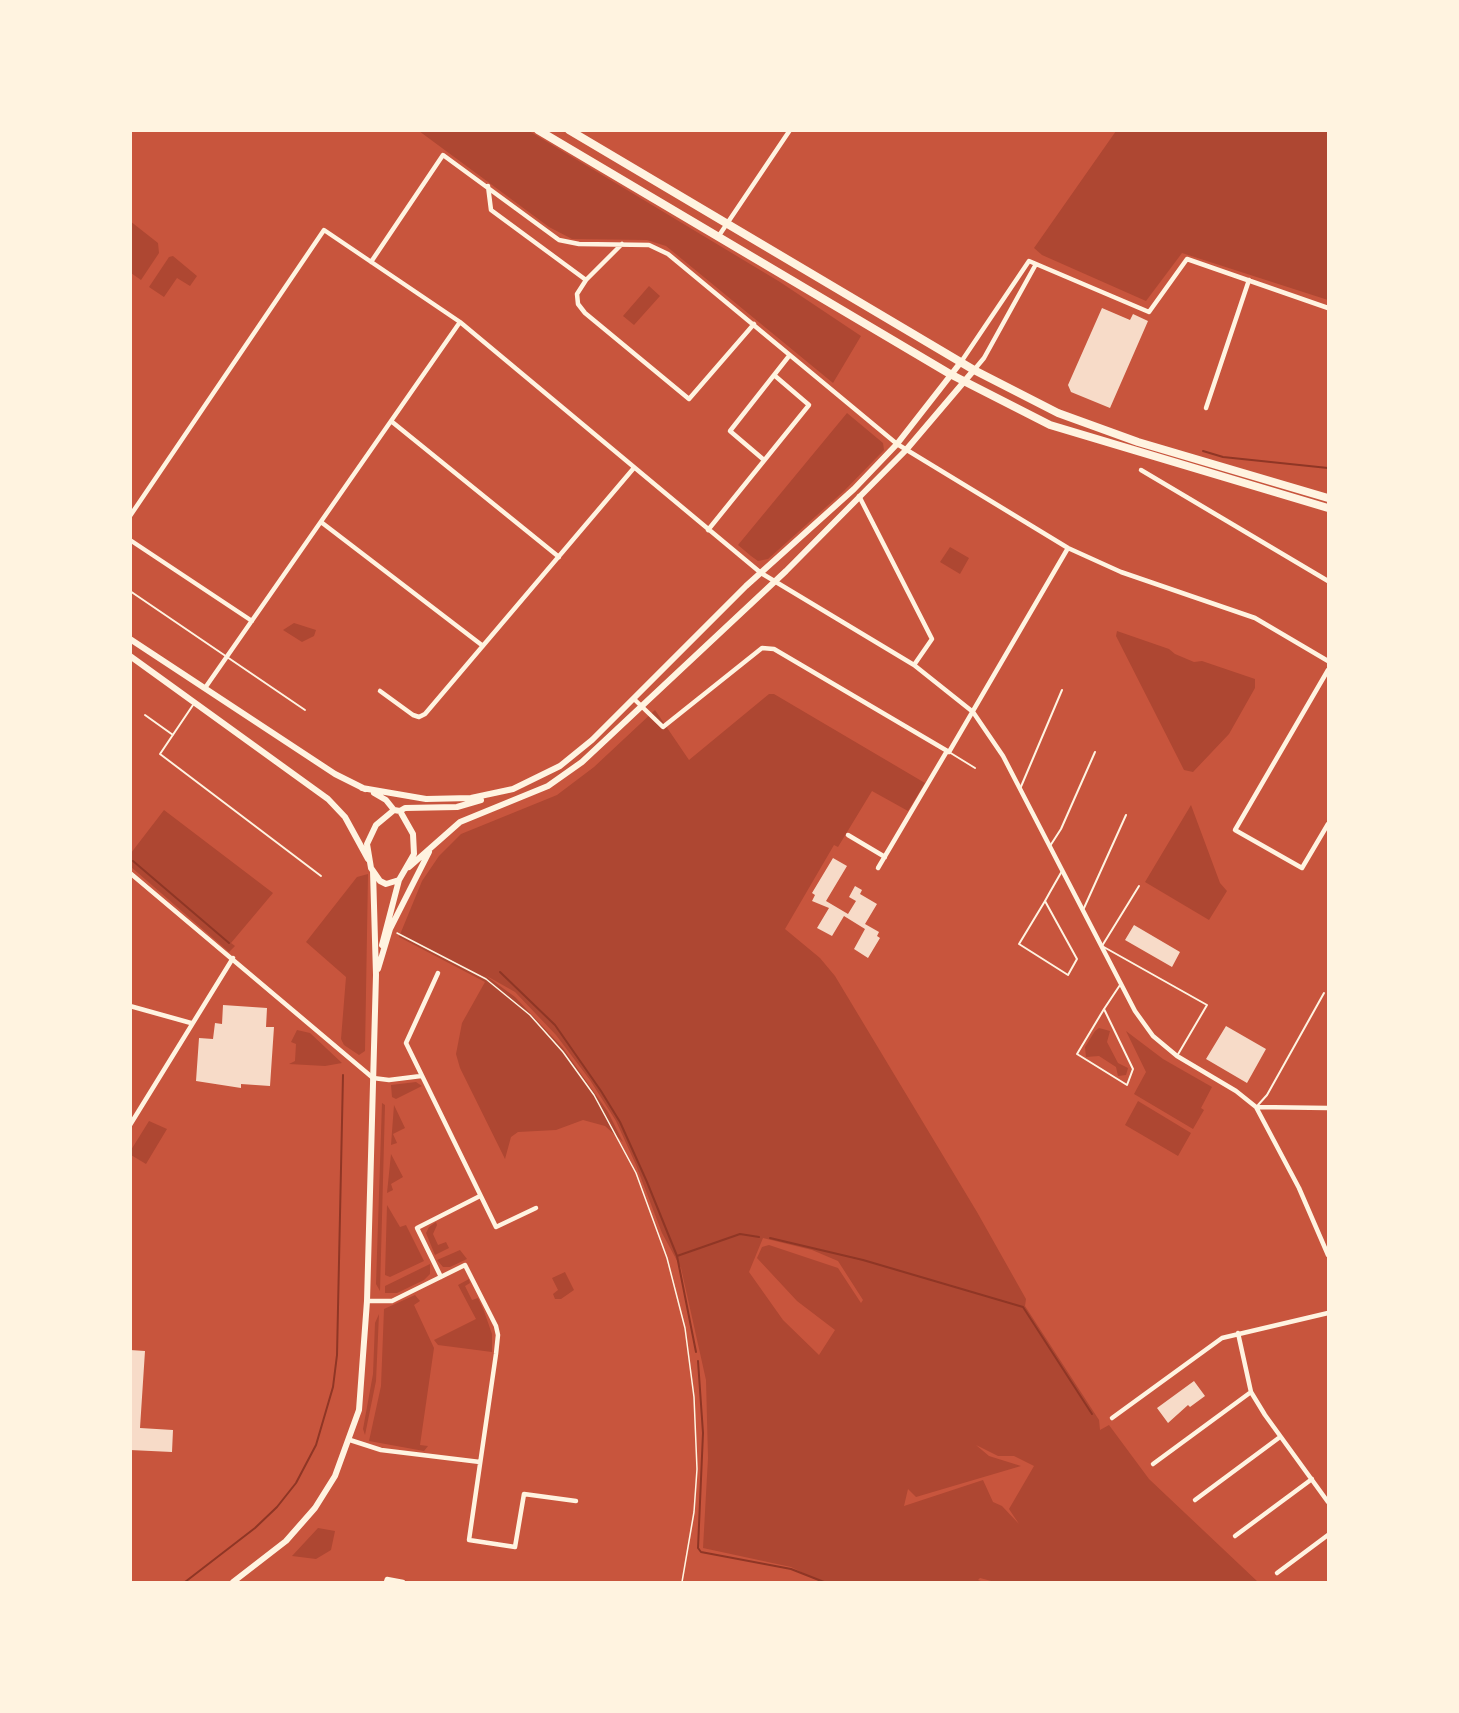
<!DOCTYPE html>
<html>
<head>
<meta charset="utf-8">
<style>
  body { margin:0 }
  #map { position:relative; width:1459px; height:1713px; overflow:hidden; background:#c8553d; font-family:"Public Sans",sans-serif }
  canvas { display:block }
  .frame { position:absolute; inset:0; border:132px solid #fff3e0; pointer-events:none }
</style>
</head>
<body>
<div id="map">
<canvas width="1459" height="1713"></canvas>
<div class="frame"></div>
</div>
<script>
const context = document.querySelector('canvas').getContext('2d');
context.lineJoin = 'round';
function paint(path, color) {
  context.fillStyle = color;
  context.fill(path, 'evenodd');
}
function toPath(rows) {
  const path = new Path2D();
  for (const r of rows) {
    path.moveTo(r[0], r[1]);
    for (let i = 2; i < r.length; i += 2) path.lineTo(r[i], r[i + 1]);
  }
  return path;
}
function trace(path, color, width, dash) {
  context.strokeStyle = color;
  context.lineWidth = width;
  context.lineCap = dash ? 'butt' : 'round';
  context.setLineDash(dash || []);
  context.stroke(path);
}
const green = toPath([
  [419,131,529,131,780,282,861,336,833,383,666,246,647,240,572,239,549,227],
  [1116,131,1328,131,1328,300,1182,253,1146,301,1042,255,1034,248],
  [130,221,158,243,159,253,141,280,131,273],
  [173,256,197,276,190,286,177,278,164,297,149,287,169,257],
  [649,286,660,296,634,325,623,316],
  [847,413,883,443,884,450,844,491,768,559,758,561,751,556,738,545],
  [950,547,969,558,960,574,940,562],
  [294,623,316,630,314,636,302,642,283,630],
  [1117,631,1169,649,1175,654,1194,662,1202,661,1255,679,1255,688,1229,734,1193,772,1184,770,1116,636],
  [769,694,774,694,925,783,908,811,872,791,838,847,834,845,785,929,820,958,835,976,977,1212,1026,1299,1025,1306,1099,1420,1100,1430,1109,1425,1149,1479,1258,1582,995,1582,980,1578,978,1580,984,1582,821,1582,791,1567,703,1548,708,1458,706,1380,681,1268,662,1233,636,1165,616,1121,590,1080,556,1035,515,992,485,975,515,997,563,1048,608,1112,623,1142,605,1126,583,1120,556,1130,518,1132,511,1137,505,1159,460,1068,456,1054,462,1023,485,982,399,937,422,881,439,856,461,834,557,795,594,767,655,710,689,760],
  [763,1238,812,1250,838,1261,863,1300,861,1303,838,1268,769,1245,762,1247,757,1258,797,1301,835,1330,819,1355,783,1320,749,1272],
  [976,1445,998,1456,1014,1456,1034,1466,1009,1509,1019,1524,1002,1506,993,1502,983,1480,904,1506,908,1489,916,1497,1021,1466,989,1456],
  [1191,805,1220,883,1227,891,1209,920,1145,882],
  [164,810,273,893,231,943,235,946,229,952,131,867,131,853],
  [368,874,365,1051,359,1055,344,1045,341,1039,346,977,306,942,357,877],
  [1099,1028,1110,1031,1107,1042,1118,1063,1128,1068,1126,1075,1118,1076,1116,1067,1099,1056,1086,1057,1085,1047,1095,1031],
  [297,1030,310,1033,342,1063,325,1066,289,1064,295,1061,296,1044,291,1042],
  [1126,1031,1163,1059,1212,1087,1201,1108,1204,1110,1193,1129,1134,1094,1146,1072],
  [416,1082,422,1086,396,1099,392,1097,391,1085],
  [1138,1101,1191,1133,1178,1156,1125,1125],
  [382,1103,385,1105,380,1291,376,1284],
  [394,1105,405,1128,393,1134,397,1143,391,1145],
  [149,1121,167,1129,146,1164,131,1155,131,1150],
  [391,1154,403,1177,391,1184,393,1190,387,1193],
  [387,1205,400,1227,406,1225,424,1261,390,1277,385,1275],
  [436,1222,437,1225,433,1234,438,1245,446,1242,449,1248,435,1255,426,1233,429,1227],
  [460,1250,467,1259,450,1267,443,1267,437,1260],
  [430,1264,430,1274,424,1280,397,1293,385,1293,385,1286],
  [565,1272,574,1290,561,1299,555,1299,553,1294,558,1290,552,1278],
  [469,1279,470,1283,465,1286,472,1300,478,1298,484,1311,492,1334,492,1352,438,1345,434,1340,476,1319,458,1285],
  [415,1295,420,1301,414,1305,434,1348,420,1445,428,1446,424,1451,369,1441,381,1386,384,1309],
  [379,1314,376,1381,365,1435,363,1429,373,1374,375,1323],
  [318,1528,335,1531,331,1550,316,1559,292,1556]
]);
const stream = toPath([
  [1203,451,1223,457,1328,468],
  [133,861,229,943],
  [500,972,555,1025,601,1091,620,1122,647,1182,677,1256,696,1352],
  [770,1238,863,1260,1023,1307,1092,1414],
  [677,1256,740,1234,759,1237],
  [698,1361,703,1433,698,1548,701,1552,791,1569,824,1582],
  [185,1582,255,1528,277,1507,296,1483,316,1445,333,1387,337,1355,343,1075]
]);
const building = toPath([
  [1102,308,1130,320,1133,314,1148,321,1110,408,1071,392,1068,385],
  [833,858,847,866,826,901,848,914,856,901,849,897,855,886,862,890,860,894,877,904,865,924,879,932,877,936,880,938,868,958,854,949,865,929,844,916,832,936,817,928,829,908,812,901,815,895,812,893],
  [1134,925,1180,952,1172,967,1125,940],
  [223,1005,267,1008,266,1027,274,1027,270,1086,241,1084,241,1088,196,1081,199,1038,213,1039,215,1023,222,1024],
  [1226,1026,1266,1049,1247,1083,1206,1059],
  [130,1350,145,1351,140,1428,173,1430,172,1452,130,1450],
  [1194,1381,1205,1396,1190,1407,1188,1405,1168,1423,1157,1408]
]);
const path = toPath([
  [397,933,486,979,530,1015,563,1052,594,1095,636,1173,667,1258,685,1328,694,1397,697,1469,694,1512,682,1582]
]);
const service = toPath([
  [130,591,305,710],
  [193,705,160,754,321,876],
  [145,715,173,735],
  [949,752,975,768],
  [1020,789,1062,690],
  [1050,846,1061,829,1095,752],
  [1139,886,1102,946,1207,1005,1177,1056],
  [1045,901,1077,959,1068,975,1019,944,1045,901,1050,892,1062,871],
  [1084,908,1126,815],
  [1104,1009,1133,1069,1127,1085,1077,1054,1104,1009,1120,985],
  [1258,1105,1267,1095,1324,993]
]);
const minor = toPath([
  [488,186,491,210,586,280],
  [718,237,790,130],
  [622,244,586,280,577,294,578,304,585,313,689,399,754,324],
  [371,262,443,155,559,240,579,244,649,245,668,254,897,444,1068,548,1121,572,1255,618,1328,661],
  [961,362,1029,261,1149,312,1187,259,1328,308],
  [974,370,984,358,1036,264],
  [1206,408,1249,280],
  [391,421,559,557],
  [764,460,730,431,789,356],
  [1141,470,1328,581],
  [859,496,932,639,914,665],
  [130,516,324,230,460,322,761,573,914,665,973,712,1003,756,1135,1011,1153,1036,1177,1056,1236,1091,1256,1107,1299,1188,1328,1255],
  [321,522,483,646],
  [708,530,809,405,774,375],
  [130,540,252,621],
  [1328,670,1235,830,1302,868,1328,824],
  [205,688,460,322],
  [380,691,413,715,419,717,425,714,633,469],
  [634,699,663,727,762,648,774,649,949,752,1068,548],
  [848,835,885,857],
  [878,868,947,751],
  [130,873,373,1078,389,1080,421,1076],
  [438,973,406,1043,496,1227,536,1208],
  [130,1006,191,1023],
  [1256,1107,1328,1108],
  [130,1125,233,958],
  [441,1277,417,1228,480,1196],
  [367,1301,392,1301,465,1265,496,1326,498,1335,496,1354,469,1540,515,1547,524,1494,576,1501],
  [1238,1333,1251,1392,1265,1415,1328,1502],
  [1112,1418,1222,1338,1328,1313],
  [350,1440,381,1450,480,1462],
  [1153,1464,1251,1392],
  [1195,1500,1280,1437],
  [1235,1536,1312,1479],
  [1277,1573,1328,1535],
  [386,1582,387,1579,403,1582]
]);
const tertiary = toPath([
  [130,639,335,774,365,789],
  [130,656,328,799,345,817,368,859],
  [362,788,426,799,471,798,513,789,560,766,592,740,746,586,854,489,897,444,961,362],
  [374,793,386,800,394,810,400,811,405,808,457,807,481,800],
  [394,810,376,825,367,844,371,868,380,881,386,884,399,880,414,854,413,834,400,811],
  [409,867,460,822,548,786,582,762,786,571,906,450,974,370],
  [382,945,399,880],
  [378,969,390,929,429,852],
  [233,1582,286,1541,315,1508,335,1476,359,1410,367,1301,376,975,373,871]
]);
const primary = toPath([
  [538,130,950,374,1050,425,1328,508],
  [569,130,974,370,1058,413,1138,442,1328,498]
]);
paint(green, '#ae4732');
trace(stream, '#8f3625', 2);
paint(building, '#f7dbc8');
trace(path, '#fff3e0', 1.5);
trace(service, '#fff3e0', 2);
trace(minor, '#fff3e0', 4.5);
trace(tertiary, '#fff3e0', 6);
trace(primary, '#fff3e0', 8);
</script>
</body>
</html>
